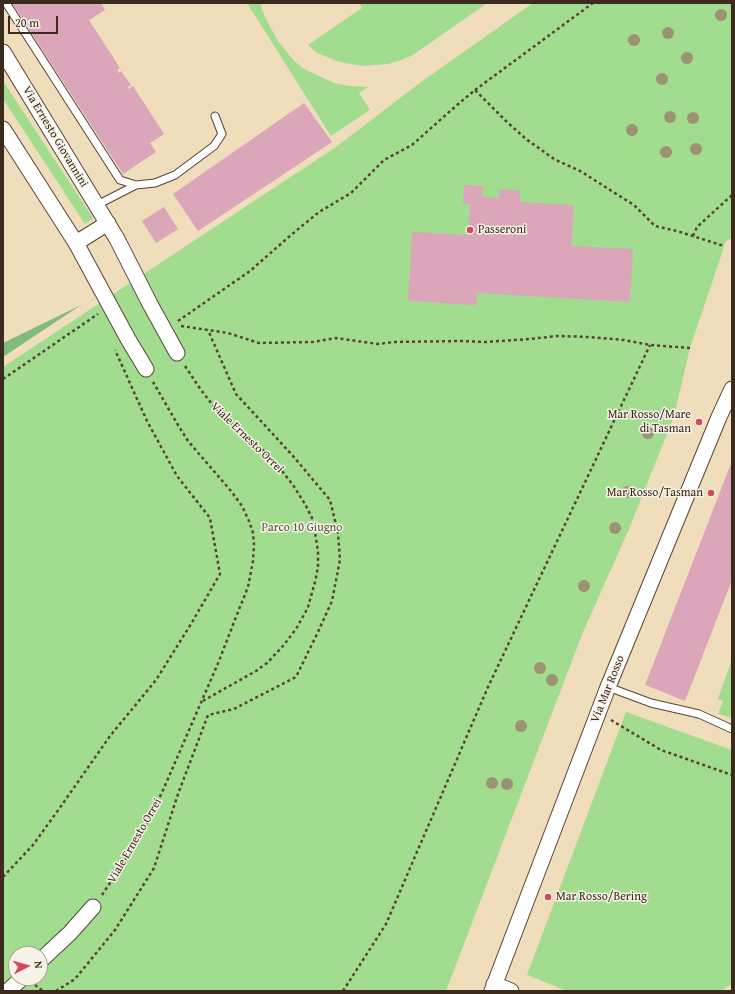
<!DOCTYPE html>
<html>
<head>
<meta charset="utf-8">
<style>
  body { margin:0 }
  #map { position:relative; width:735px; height:994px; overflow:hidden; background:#efddbc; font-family:"Gentium Book Plus",serif }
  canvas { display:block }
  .frame { position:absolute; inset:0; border:4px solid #3b2a1e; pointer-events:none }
  .north { position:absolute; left:8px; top:946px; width:40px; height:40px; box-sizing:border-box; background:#f7f3e8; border:1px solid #aca397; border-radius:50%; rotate:84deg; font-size:11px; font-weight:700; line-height:16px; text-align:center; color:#3b2a1e }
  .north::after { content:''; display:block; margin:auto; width:14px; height:18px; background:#d1495b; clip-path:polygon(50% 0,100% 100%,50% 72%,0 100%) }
  .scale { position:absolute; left:8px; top:16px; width:50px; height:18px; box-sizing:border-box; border:2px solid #3b2a1e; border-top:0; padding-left:5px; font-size:12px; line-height:14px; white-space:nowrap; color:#3b2a1e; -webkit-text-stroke:3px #f7f3e8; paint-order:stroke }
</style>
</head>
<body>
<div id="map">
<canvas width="735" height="994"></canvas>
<div class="frame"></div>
<div class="north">N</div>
<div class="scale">20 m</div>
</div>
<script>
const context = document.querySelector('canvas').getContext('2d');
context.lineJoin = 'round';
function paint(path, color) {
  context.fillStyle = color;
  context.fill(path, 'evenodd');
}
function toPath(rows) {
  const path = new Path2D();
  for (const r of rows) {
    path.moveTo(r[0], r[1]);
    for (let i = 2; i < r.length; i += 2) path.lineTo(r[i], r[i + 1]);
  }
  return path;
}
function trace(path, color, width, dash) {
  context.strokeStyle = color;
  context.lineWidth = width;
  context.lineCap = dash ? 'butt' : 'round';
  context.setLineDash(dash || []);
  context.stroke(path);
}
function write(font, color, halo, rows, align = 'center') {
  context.font = font + ' "Gentium Book Plus",serif';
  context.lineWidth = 3;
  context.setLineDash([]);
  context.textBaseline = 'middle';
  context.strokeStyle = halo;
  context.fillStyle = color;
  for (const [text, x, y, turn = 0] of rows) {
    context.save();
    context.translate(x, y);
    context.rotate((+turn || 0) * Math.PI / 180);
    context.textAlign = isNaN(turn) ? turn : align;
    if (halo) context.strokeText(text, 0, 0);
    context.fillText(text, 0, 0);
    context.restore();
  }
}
const green = toPath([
  [247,3,261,3,262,10,267,21,278,41,294,61,304,69,334,83,349,86,368,87,359,93,370,110,331,136],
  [359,3,487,3,413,55,401,60,388,64,362,66,340,62,317,53,308,45,362,8],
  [533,3,732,3,732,238,726,241,690,348,674,416,629,529,583,632,446,991,3,991,3,367,336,147,421,82],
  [16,954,40,954,40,978,16,978],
  [3,81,93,218,85,224,3,99],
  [732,659,732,718,718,714,723,701,718,699],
  [626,712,732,750,732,984,721,991,567,991,527,975]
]);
const forest = toPath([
  [81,305,3,357,3,343]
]);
const building = toPath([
  [12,3,101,3,105,10,89,20,120,68,117,70,119,73,121,71,131,85,128,87,129,89,133,86,164,134,150,143,156,152,123,174],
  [304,103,332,142,198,231,173,194],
  [464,185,483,186,482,197,499,198,500,189,520,191,520,202,574,205,571,246,633,249,630,302,477,293,476,305,408,301,412,232,468,235,470,204,463,204],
  [164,207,178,229,156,243,142,221],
  [732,461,732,580,685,701,645,685]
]);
const path = toPath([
  [475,90,593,3],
  [693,236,697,227,732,195],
  [178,321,250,271,291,235,319,212,351,193,384,160,412,145,457,105,475,90,508,123,526,139,554,159,582,172,610,190,634,205,655,226,677,231,724,246],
  [181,326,228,333,259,343,313,342,336,338,378,344,394,342,462,341,486,342,529,339,558,336,589,337,624,340,650,345,690,348],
  [185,366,201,390,215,408,226,419,247,436,264,451,275,462,293,485,305,504,312,518,316,538,318,552,318,567,315,582,308,607,305,613,296,629,283,646,267,663,256,671,201,702],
  [3,379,98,314],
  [611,720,661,750,732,775],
  [3,877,33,845,59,809,110,736,156,680,191,624,220,574,210,518,177,476,147,421,115,350],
  [102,895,135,845,151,816,164,788,219,661,236,617,248,587,253,561,254,545,253,533,249,521,242,506,231,491,200,455,188,441,178,425,153,382],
  [35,985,43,991],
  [56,991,75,979,115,930,154,868,178,794,208,715,234,709,296,677,318,632,332,601,340,560,338,533,330,500,293,456,236,394,208,330],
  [343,991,386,924,488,687,650,345]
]);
const lane = toPath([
  [6,3,120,180,136,185,155,183,175,175,214,146,222,134,215,116],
  [97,205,136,185],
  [608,687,651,703,699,714,732,729]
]);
const street = toPath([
  [3,52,117,239,150,304,177,353],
  [3,129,76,243,128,339,146,369],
  [76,243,108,223],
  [40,961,70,933,93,907],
  [494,984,511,991],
  [8,991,22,978],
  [492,991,608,687,719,417,732,389]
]);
const trees = [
  [721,15],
  [668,33],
  [634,40],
  [687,58],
  [662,79],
  [670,117],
  [693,118],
  [632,130],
  [696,149],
  [666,152],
  [648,433],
  [628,492],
  [615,528],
  [584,586],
  [540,668],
  [552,680],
  [521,726],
  [492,783],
  [507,784]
];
const markers = [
  [470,230,4,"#d1495b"],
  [699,422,4,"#d1495b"],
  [711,493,4,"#d1495b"],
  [548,897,4,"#d1495b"]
];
const streetNames = [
  ["Via Ernesto Giovannini",55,137,59],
  ["Viale Ernesto Orrei",247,438,44],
  ["Via Mar Rosso",608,689,-68],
  ["Viale Ernesto Orrei",135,841,-60]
];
const poiNames = [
  ["Passeroni",478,230],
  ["Mar Rosso/Mare",691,415,"right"],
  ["di Tasman",691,429,"right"],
  ["Mar Rosso/Tasman",703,493,"right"],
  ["Mar Rosso/Bering",556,897]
];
const parkNames = [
  ["Parco 10 Giugno",302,528]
];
paint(green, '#a2dc8f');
paint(forest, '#81bc7a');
paint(building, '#dba5ba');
trace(lane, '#564536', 9);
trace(street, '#564536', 17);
trace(path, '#564536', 2.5, [3, 3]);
trace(lane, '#fff', 7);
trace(street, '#fff', 15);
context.fillStyle = '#9a9374';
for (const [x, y] of trees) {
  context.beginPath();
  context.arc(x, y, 6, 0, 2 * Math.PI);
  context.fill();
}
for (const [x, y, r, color] of markers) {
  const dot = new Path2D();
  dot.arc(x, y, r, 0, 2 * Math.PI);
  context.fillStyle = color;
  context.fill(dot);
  trace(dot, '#f7f3e8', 1.5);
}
write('12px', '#3b2a1e', '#f7f3e8', streetNames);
write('12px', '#3b2a1e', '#f7f3e8', poiNames, 'left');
write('12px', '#55563a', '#f7f3e8', parkNames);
</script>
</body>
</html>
